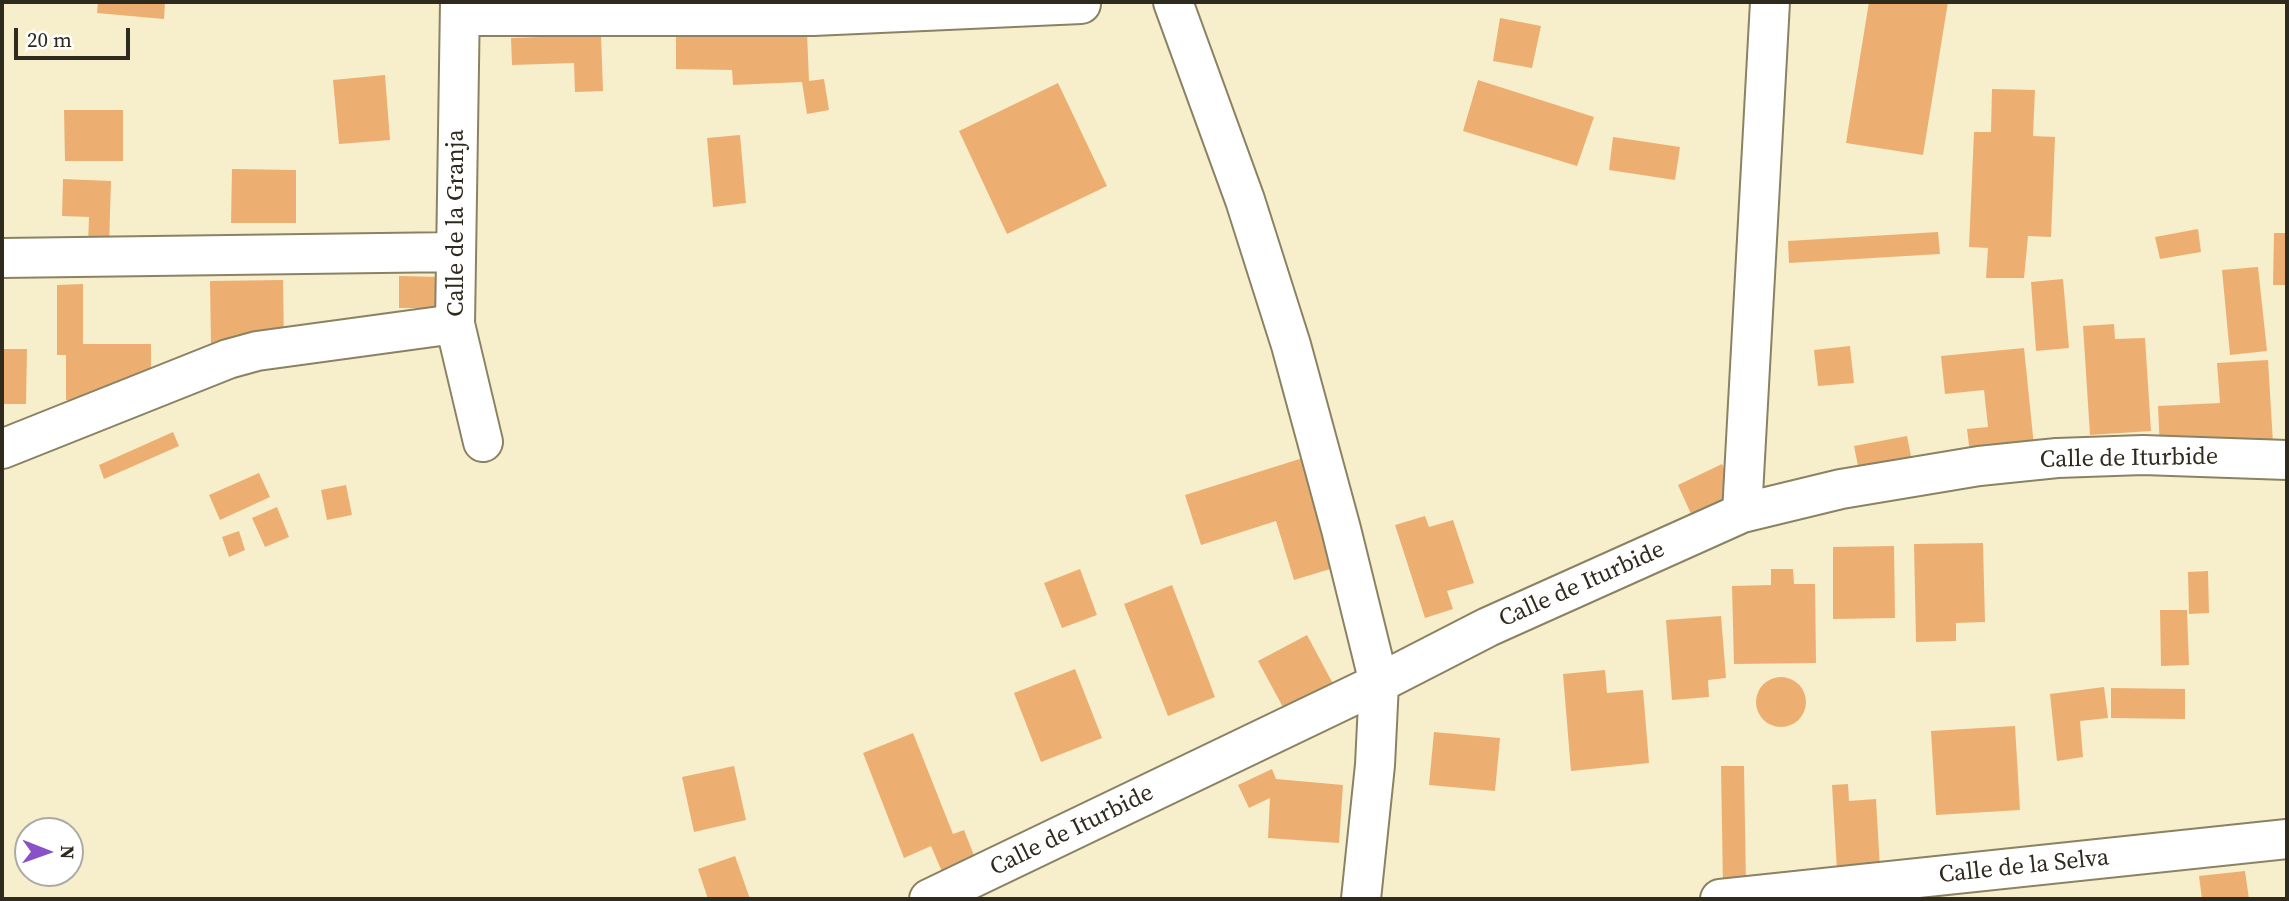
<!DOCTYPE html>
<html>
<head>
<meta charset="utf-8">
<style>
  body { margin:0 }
  #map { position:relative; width:2289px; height:901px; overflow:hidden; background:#f7eecc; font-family:"Source Serif 4",serif }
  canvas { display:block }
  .frame { position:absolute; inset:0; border:4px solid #2e2a1d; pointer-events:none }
  .north { position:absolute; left:14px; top:817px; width:70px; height:70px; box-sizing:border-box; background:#fff; border:2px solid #abaaa5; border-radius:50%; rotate:91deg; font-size:19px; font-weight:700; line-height:28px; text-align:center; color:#2e2a1d }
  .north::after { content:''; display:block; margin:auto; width:24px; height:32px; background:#8951c8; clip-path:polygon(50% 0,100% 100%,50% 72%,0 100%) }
  .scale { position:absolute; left:14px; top:28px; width:116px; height:32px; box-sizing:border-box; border:4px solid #2e2a1d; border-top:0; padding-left:9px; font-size:21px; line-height:24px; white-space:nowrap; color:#2e2a1d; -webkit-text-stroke:5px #fff; paint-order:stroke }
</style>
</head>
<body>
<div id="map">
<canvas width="2289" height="901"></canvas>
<div class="frame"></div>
<div class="north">N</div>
<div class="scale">20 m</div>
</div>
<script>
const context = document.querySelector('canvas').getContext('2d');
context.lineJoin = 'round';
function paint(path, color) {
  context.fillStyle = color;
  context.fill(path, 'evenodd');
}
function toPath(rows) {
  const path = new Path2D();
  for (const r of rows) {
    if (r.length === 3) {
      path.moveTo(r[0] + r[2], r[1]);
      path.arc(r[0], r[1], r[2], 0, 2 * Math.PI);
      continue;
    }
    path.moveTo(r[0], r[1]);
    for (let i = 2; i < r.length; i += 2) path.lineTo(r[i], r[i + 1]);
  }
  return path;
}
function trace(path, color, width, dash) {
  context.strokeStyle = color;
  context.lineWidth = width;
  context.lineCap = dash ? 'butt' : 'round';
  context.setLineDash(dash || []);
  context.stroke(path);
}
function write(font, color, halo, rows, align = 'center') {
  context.font = font + ' "Source Serif 4",serif';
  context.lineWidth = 5;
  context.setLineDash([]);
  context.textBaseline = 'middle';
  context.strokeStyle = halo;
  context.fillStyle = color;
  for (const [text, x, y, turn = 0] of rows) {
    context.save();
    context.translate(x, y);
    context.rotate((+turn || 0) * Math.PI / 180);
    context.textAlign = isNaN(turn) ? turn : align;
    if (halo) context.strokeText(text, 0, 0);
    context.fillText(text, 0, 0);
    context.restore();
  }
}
const building = toPath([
  [98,2,165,2,164,19,97,13],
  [1869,2,1948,2,1923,155,1846,143],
  [1500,18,1541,26,1532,68,1493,61],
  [807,32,809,81,824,79,829,110,807,114,802,82,733,85,732,70,676,69,676,34],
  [601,35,603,91,575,92,574,63,512,65,511,38],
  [385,75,390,140,339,144,333,80],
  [1478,80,1594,117,1577,166,1463,131],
  [1058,83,1107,186,1007,234,959,131],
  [1992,89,2035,90,2033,136,2055,137,2051,237,2028,236,2024,278,1986,278,1988,248,1969,247,1974,132,1991,132],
  [64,110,123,110,123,161,65,161],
  [740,135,746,203,713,207,707,138],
  [1613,137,1680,147,1675,180,1609,170],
  [232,169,296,170,296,223,231,223],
  [63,179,111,181,109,247,88,246,89,217,62,216],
  [2198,229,2201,252,2160,259,2155,237],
  [1938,232,1940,254,1789,263,1788,241],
  [2274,233,2287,233,2287,285,2273,285],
  [2258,267,2267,351,2230,355,2222,270],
  [399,276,444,277,444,308,399,308],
  [2063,279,2069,348,2036,351,2031,282],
  [283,280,284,344,211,345,210,281],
  [83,284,83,344,151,344,151,381,111,400,66,400,66,355,57,355,57,285],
  [2114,324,2115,339,2145,338,2151,431,2090,435,2083,326],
  [1850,346,1854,383,1818,386,1814,350],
  [2024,348,2034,446,1970,453,1967,429,1988,427,1984,390,1945,394,1941,356],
  [2,349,27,349,26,404,2,404],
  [2268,360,2273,443,2160,450,2158,406,2220,403,2217,363],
  [173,432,179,446,104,479,99,465],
  [1907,436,1913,466,1860,476,1854,446],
  [1306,457,1340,566,1294,580,1276,521,1201,545,1185,495],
  [1722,464,1741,503,1696,525,1678,485],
  [259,473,270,497,220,520,209,495],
  [346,485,352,515,327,520,321,490],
  [277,507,289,537,265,547,252,518],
  [1425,516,1429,527,1453,520,1474,583,1447,591,1453,609,1425,618,1395,525],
  [239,531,245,550,229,557,222,537],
  [1983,543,1985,622,1956,623,1956,641,1916,642,1914,544],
  [1894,546,1895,618,1833,619,1833,547],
  [1080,569,1097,615,1062,628,1044,583],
  [1771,569,1793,569,1794,584,1815,584,1816,663,1734,664,1732,586,1771,585],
  [2208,571,2209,613,2189,614,2188,572],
  [1172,585,1215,697,1168,716,1124,604],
  [2160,610,2187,610,2189,665,2161,666],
  [1721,616,1726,678,1708,680,1709,697,1672,700,1666,620],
  [1307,635,1339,695,1291,722,1258,661],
  [1075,669,1102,738,1041,762,1014,693],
  [1605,670,1607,693,1643,690,1649,763,1571,771,1563,674],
  [1781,702,25],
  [2104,687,2108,718,2080,721,2083,757,2057,761,2050,694],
  [2111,688,2185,689,2185,719,2111,718],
  [2015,726,2020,810,1936,815,1931,731],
  [1434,732,1500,738,1495,791,1429,785],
  [913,733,953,834,964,830,979,868,946,881,931,846,904,858,863,753],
  [734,766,746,820,694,832,682,777],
  [1721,766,1744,766,1746,886,1723,887],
  [1272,769,1276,779,1343,785,1339,843,1268,838,1270,798,1249,808,1238,785],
  [1848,784,1849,801,1876,799,1880,869,1837,871,1832,785],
  [735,856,750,899,708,899,698,869],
  [2245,871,2249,899,2202,899,2199,876]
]);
const minor = toPath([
  [460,2,455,324,483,442],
  [1173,2,1245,200,1291,345,1341,529,1379,683,1375,765,1361,899],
  [460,16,813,16,1081,4],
  [2,258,456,252],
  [2,449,228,359,257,351,455,324],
  [1742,513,1770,2],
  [929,899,1379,683,1488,627,1742,513,1841,489,1979,466,2057,458,2143,455,2287,460],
  [1720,899,2287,839]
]);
const streetNames = [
  ["Calle de la Granja",457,223,-90],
  ["Calle de Iturbide",2129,459,-1],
  ["Calle de Iturbide",1582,585,-24],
  ["Calle de Iturbide",1072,831,-26],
  ["Calle de la Selva",2024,867,-6]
];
paint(building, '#edaf71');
trace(minor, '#8a8263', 42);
trace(minor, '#fff', 38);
write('24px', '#2e2a1d', '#fff', streetNames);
</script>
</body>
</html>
